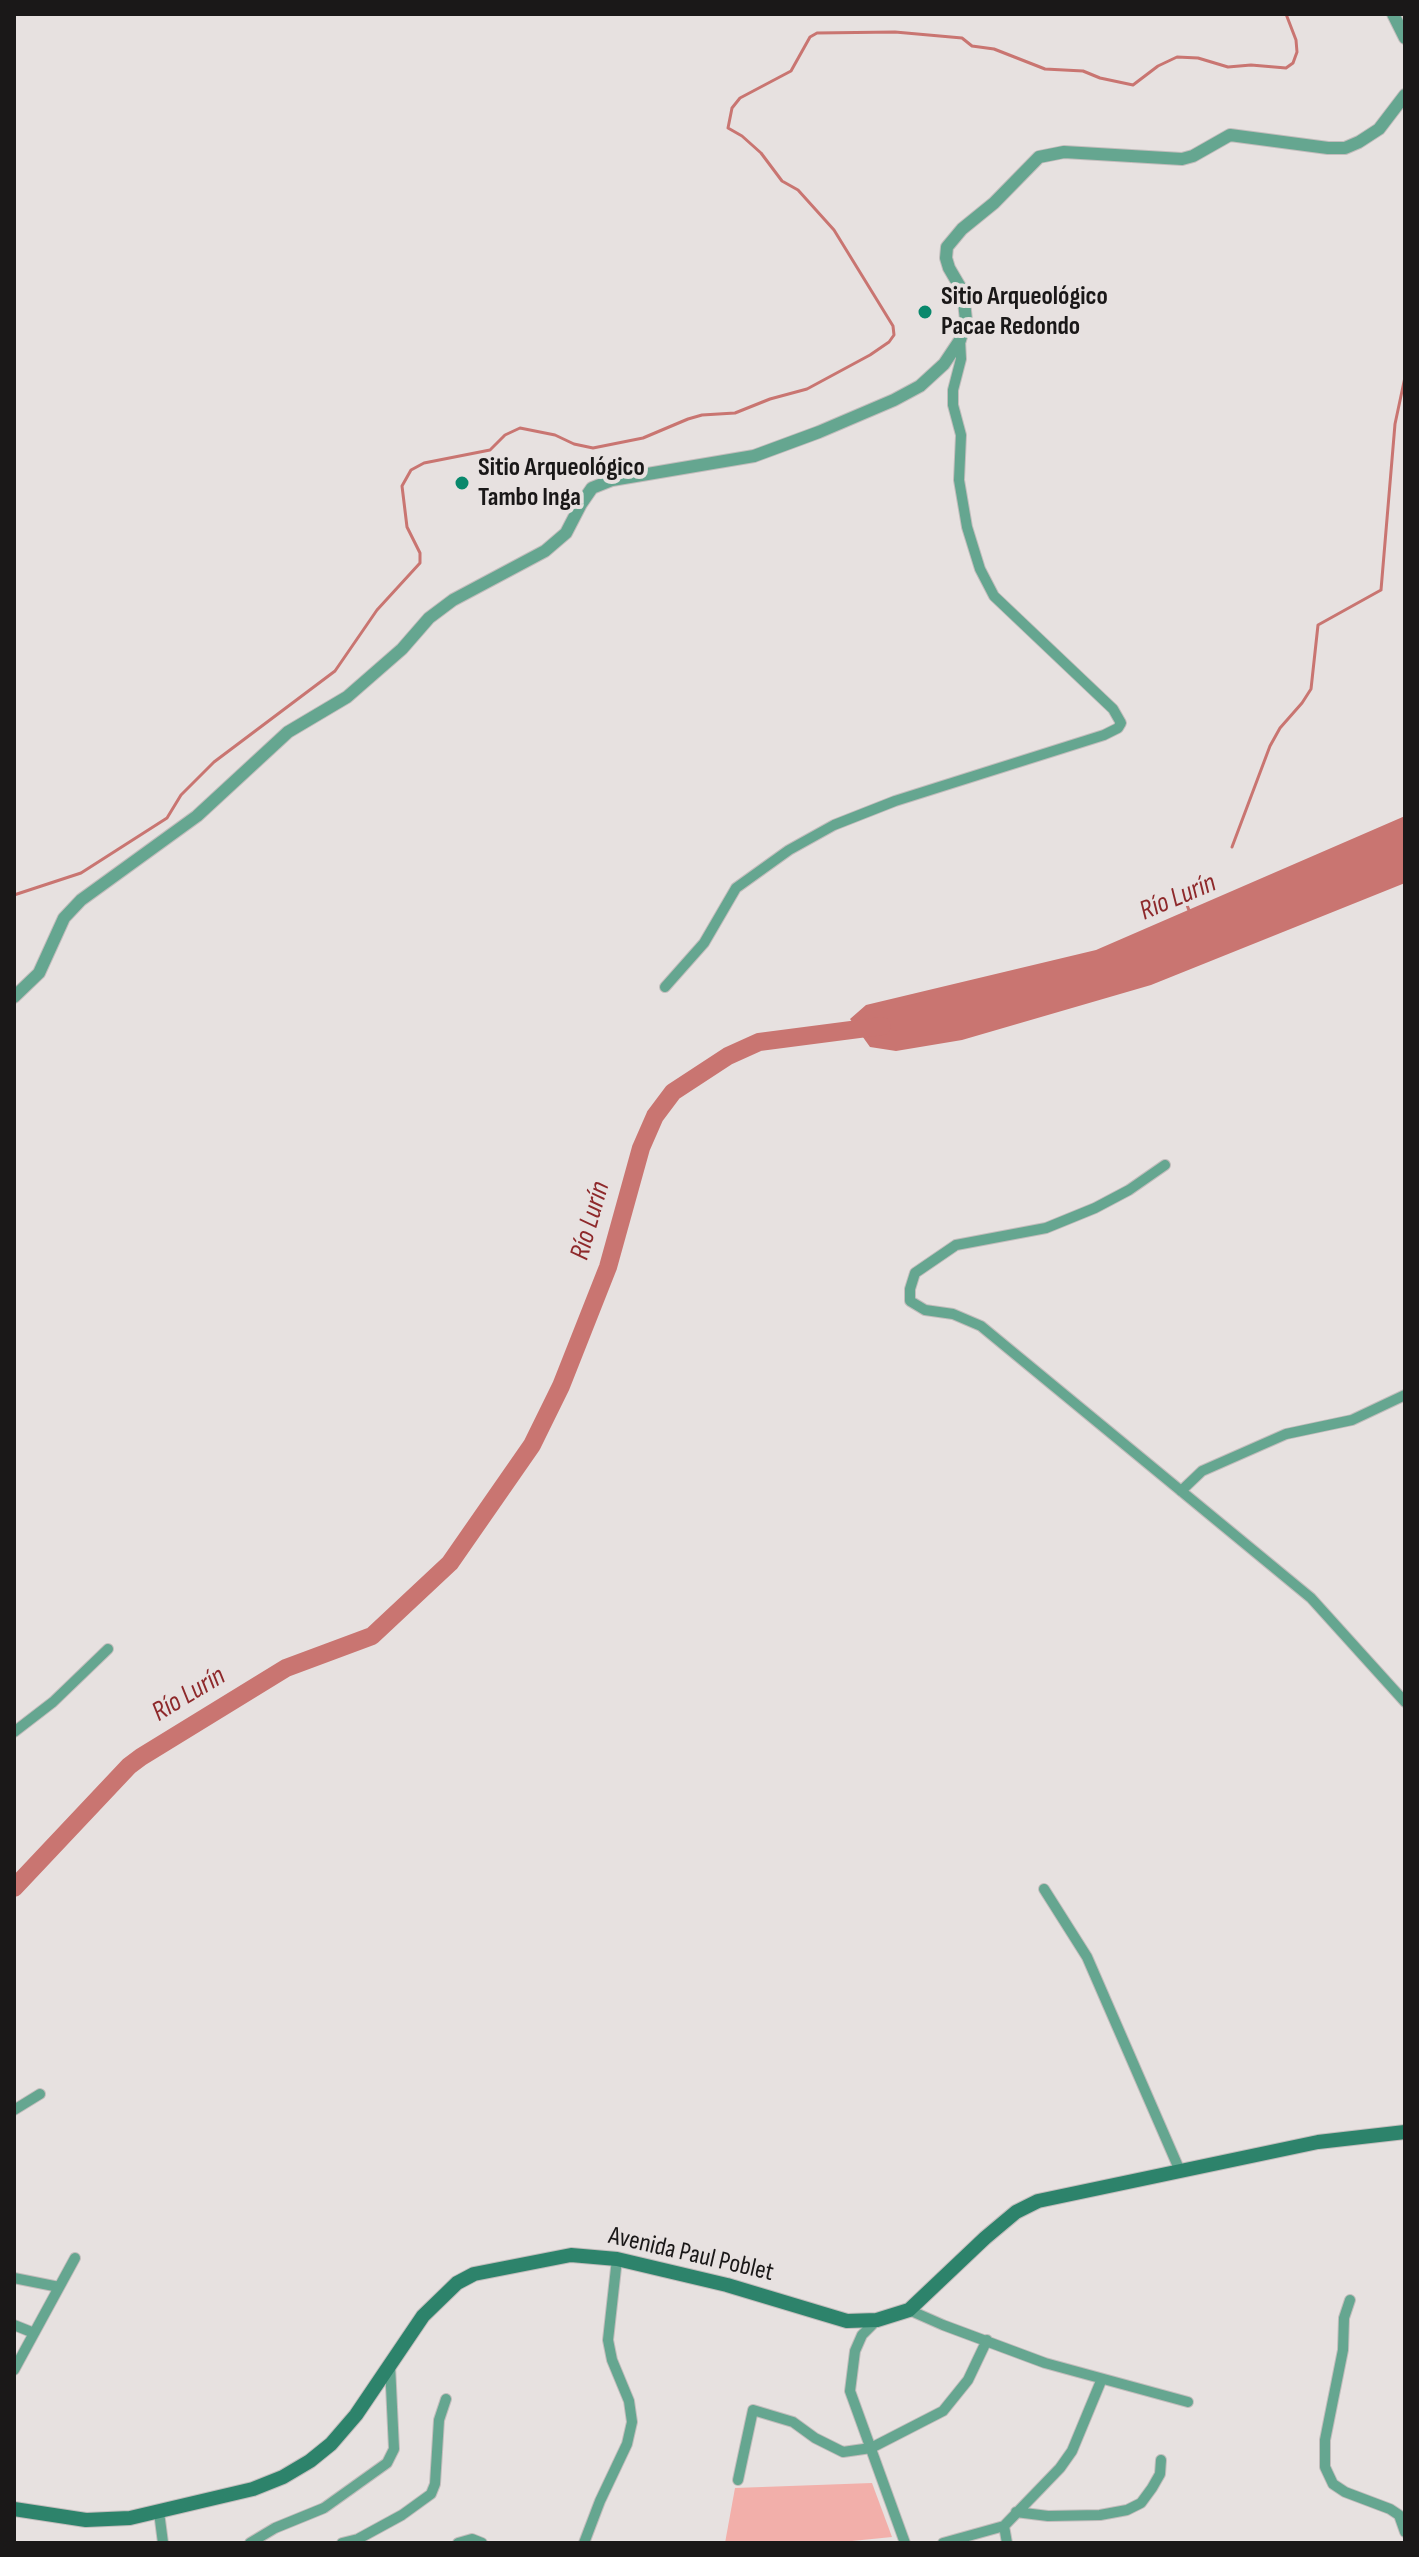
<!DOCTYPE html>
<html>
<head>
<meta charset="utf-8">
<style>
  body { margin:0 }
  #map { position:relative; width:1419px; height:2557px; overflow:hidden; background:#e7e1e0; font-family:"Sofia Sans Condensed",sans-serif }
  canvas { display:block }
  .frame { position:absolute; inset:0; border:16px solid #1a1818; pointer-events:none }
</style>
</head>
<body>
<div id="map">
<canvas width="1419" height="2557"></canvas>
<div class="frame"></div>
</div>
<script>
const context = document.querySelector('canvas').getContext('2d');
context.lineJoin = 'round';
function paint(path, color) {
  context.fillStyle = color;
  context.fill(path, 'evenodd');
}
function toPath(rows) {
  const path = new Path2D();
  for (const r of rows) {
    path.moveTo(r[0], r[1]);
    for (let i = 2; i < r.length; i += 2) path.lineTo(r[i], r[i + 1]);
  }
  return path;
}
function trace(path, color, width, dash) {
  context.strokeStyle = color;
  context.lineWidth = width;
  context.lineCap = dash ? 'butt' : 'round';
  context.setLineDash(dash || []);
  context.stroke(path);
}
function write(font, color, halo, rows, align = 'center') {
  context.font = font + ' "Sofia Sans Condensed",sans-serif';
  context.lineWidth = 8;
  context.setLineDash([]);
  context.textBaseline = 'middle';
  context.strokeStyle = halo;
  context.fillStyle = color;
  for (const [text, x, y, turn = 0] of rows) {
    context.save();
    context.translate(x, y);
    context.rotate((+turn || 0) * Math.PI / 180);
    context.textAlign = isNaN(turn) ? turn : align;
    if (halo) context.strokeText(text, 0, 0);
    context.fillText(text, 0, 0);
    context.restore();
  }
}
const green = toPath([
  [872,2483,892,2537,832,2543,725,2543,735,2488]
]);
const water = toPath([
  [1405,816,1405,883,1151,985,962,1040,896,1051,870,1047,850,1019,866,1005,1096,950]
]);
const stream = toPath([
  [1403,14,1405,17],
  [1232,847,1270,746,1280,728,1302,703,1311,689,1318,625,1381,590,1395,424,1405,377],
  [14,895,81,873,167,818,181,795,214,762,335,671,377,610,420,563,420,553,407,527,402,486,411,470,424,463,490,450,505,435,520,428,555,435,574,444,593,448,643,438,688,419,702,415,735,413,770,399,807,389,870,355,889,342,894,335,893,326,834,230,798,190,782,181,761,153,742,136,728,128,732,108,740,98,791,71,810,37,817,33,895,32,962,38,972,46,994,49,1045,69,1083,71,1100,78,1133,85,1158,66,1177,57,1198,58,1228,67,1251,65,1286,68,1293,63,1297,52,1296,40,1286,14],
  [1190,913,1184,897,1206,886]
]);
const river = toPath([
  [14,1888,129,1766,141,1757,286,1668,372,1636,450,1563,532,1445,561,1386,608,1267,641,1148,655,1116,673,1092,728,1056,759,1042,882,1026]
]);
const minor = toPath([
  [665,987,704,943,736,888,789,850,834,825,895,801,1104,735,1118,728,1121,723,1113,709,994,596,980,569,967,527,959,480,961,435,953,405,953,390,961,359,960,340],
  [1165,1165,1129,1190,1095,1208,1046,1228,956,1245,915,1273,910,1289,910,1301,925,1310,953,1314,981,1326,1311,1598,1405,1702],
  [1181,1491,1202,1471,1286,1434,1352,1420,1405,1395],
  [14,1732,53,1702,108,1649],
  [1044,1889,1087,1957,1180,2171],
  [14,2110,40,2094],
  [14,2278,59,2287],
  [1350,2300,1344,2318,1343,2350,1325,2440,1325,2467,1333,2484,1345,2492,1390,2509,1399,2515,1405,2532],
  [909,2310,943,2325,1045,2363,1188,2402],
  [877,2320,862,2335,855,2351,850,2391,905,2543],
  [14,2325,34,2333],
  [14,2370,75,2258],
  [738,2480,753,2410,793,2422,815,2438,843,2452,871,2448,943,2411,968,2380,987,2340],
  [159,2512,163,2543],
  [1016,2512,1048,2516,1100,2515,1127,2510,1141,2503,1152,2488,1160,2474,1161,2460],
  [1004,2526,1007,2543],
  [250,2543,275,2528,324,2508,387,2463,394,2449,390,2365],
  [342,2543,358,2539,402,2515,431,2494,435,2484,439,2420,446,2399],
  [458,2543,472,2539,482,2543],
  [584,2543,600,2501,627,2444,632,2422,629,2401,612,2360,608,2340,617,2259],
  [943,2543,1004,2526,1060,2468,1072,2451,1101,2381]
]);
const tertiary = toPath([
  [1393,14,1405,38],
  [14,997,39,973,64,918,81,900,197,816,288,732,347,697,402,649,429,618,453,600,545,551,566,533,581,504,592,488,612,480,754,456,819,432,894,400,920,386,944,364,960,340,966,320,963,292,949,268,946,258,947,247,962,229,994,203,1039,157,1064,152,1182,159,1193,156,1230,135,1328,148,1345,148,1359,142,1379,129,1405,95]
]);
const secondary = toPath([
  [14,2509,86,2520,130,2518,253,2489,283,2477,310,2461,331,2444,356,2415,423,2316,457,2283,474,2274,571,2255,617,2259,727,2285,847,2321,877,2320,909,2310,985,2238,1016,2212,1038,2201,1318,2142,1405,2132]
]);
const markers = [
  [925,312,8,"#09886c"],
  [462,483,8,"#09886c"]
];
const poiNames = [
  ["Sitio Arqueológico",941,297],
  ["Pacae Redondo",941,327],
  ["Sitio Arqueológico",478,468],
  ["Tambo Inga",478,498]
];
const streetNames = [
  ["Avenida Paul Poblet",691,2255,13]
];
const waterNames = [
  ["Río Lurín",1178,898,-23],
  ["Río Lurín",591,1221,-74],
  ["Río Lurín",189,1695,-31]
];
paint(green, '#f2afaa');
paint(water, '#c97571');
trace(stream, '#c97571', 3);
trace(river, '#c97571', 18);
trace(minor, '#c2bdbc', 12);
trace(tertiary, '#c2bdbc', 14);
trace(secondary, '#c2bdbc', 16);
trace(minor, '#65a690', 10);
trace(tertiary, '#65a690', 12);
trace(secondary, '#2d836b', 14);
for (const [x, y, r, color] of markers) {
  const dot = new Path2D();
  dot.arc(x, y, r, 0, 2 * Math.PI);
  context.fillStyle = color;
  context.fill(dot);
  trace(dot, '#e7e1e0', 3);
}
write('bold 26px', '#1a1818', '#e7e1e0', poiNames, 'left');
write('26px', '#1a1818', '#e7e1e0', streetNames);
write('italic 28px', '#8e292b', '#e7e1e0', waterNames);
</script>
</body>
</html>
